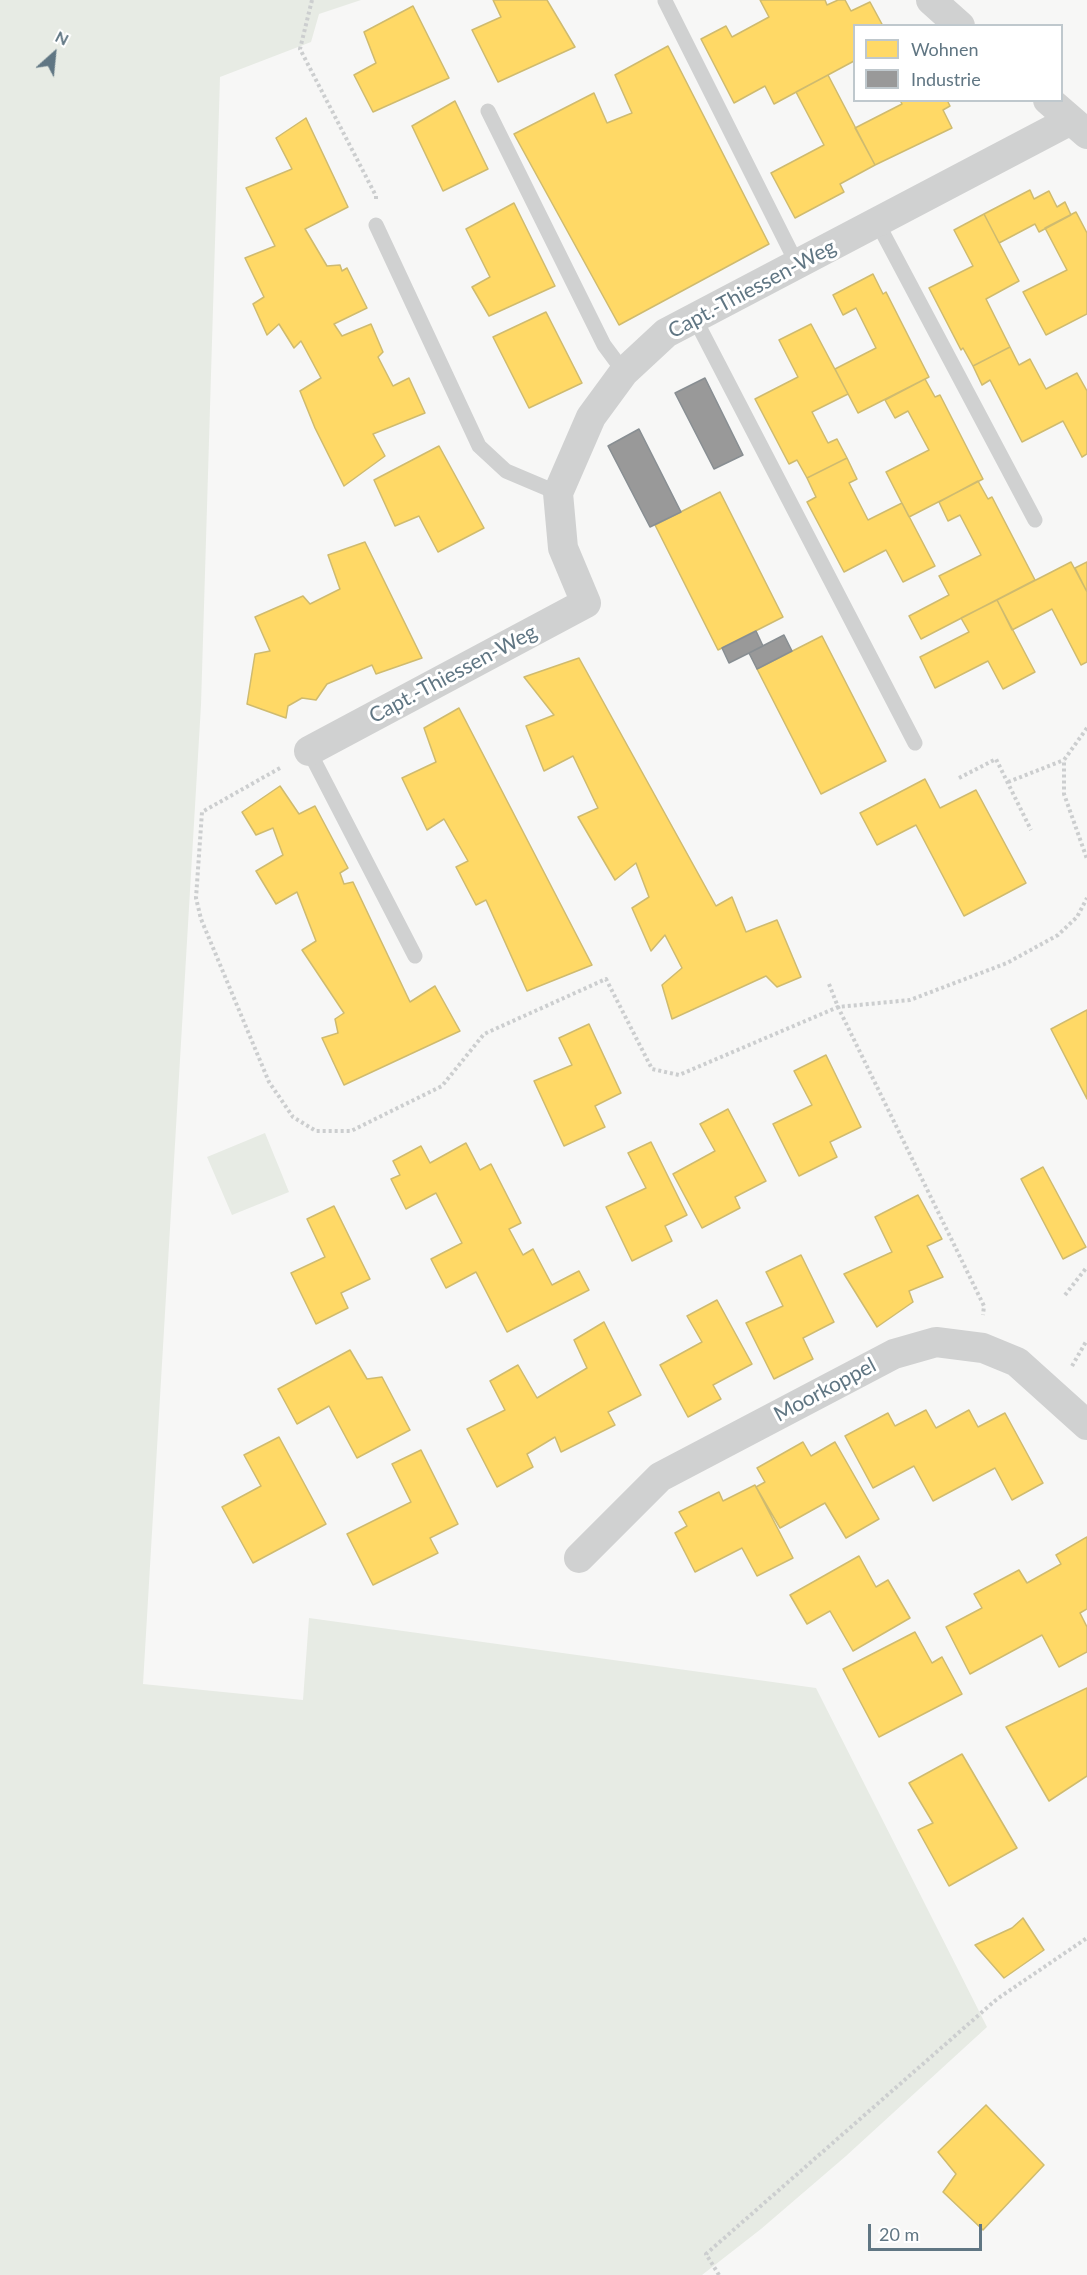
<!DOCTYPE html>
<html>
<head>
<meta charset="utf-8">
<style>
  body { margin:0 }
  #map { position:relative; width:1087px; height:2275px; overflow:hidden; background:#f7f7f6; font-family:Lato,sans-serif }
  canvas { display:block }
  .legend { position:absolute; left:853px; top:24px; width:210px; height:78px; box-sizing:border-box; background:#fff; border:2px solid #bfc8cd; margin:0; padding:8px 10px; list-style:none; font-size:18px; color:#607683 }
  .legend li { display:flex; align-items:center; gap:12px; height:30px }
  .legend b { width:30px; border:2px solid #bfc8cd }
  .north { position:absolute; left:24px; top:24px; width:60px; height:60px; -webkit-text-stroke:4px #fff; paint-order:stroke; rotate:27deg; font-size:16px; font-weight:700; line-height:24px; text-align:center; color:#607683 }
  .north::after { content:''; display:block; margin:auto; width:21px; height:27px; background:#607683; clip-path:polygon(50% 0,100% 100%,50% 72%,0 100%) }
  .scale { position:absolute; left:868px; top:2224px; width:114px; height:27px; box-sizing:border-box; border:3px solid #607683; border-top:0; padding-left:8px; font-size:18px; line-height:21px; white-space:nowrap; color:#607683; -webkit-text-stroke:4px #fff; paint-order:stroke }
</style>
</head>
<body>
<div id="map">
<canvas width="1087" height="2275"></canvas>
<ul class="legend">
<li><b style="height:16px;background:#ffd966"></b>Wohnen</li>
<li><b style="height:16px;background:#999"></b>Industrie</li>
</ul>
<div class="north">N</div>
<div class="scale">20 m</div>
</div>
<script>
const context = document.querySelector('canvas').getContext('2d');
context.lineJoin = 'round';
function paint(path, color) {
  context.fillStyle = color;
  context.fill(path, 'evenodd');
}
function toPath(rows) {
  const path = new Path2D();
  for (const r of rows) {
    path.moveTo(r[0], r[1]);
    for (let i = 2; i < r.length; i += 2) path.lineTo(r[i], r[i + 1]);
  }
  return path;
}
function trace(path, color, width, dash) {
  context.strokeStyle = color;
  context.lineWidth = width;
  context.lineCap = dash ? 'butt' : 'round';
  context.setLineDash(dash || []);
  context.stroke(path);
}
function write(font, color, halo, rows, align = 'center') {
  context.font = font + ' Lato,sans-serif';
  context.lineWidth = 6;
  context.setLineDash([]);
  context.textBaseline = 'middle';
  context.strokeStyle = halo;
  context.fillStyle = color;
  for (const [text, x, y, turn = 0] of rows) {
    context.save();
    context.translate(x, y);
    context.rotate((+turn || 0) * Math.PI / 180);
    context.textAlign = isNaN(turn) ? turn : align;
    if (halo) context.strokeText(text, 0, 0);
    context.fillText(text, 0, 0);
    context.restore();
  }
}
const green = toPath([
  [0,0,361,0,319,14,311,42,220,77,201,705,143,1684,303,1700,309,1618,816,1688,987,2027,846,2156,761,2229,702,2275,0,2275],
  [265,1133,289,1192,232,1215,207,1157]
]);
const homes = toPath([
  [493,0,547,0,575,47,498,82,472,30,501,17,493,0],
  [760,0,825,0,827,5,838,0,845,0,851,11,870,2,883,26,854,26,854,61,774,104,765,86,734,103,701,39,726,26,732,37,769,17,760,0],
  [413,6,449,78,373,112,354,75,376,63,364,32,413,6],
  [668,46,769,244,619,325,514,134,594,93,607,123,632,113,615,75,668,46],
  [828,75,875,165,840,184,844,192,795,218,771,173,824,145,796,92,828,75],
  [900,100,947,100,950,106,943,110,952,128,875,165,855,128,902,104,900,100],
  [455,101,488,169,443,191,412,126,455,101],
  [306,118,348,207,305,229,327,266,340,265,342,271,347,268,367,308,334,324,342,336,371,324,383,352,378,357,393,386,409,378,425,413,373,434,385,456,344,486,315,428,300,391,321,378,301,341,294,348,279,324,267,335,253,304,264,297,245,258,275,246,246,188,292,169,276,138,306,118],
  [1030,190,1034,199,1049,191,1057,207,1065,202,1071,215,1039,232,1035,224,999,243,984,214,1030,190],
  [514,203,555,286,489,316,472,287,490,277,466,229,514,203],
  [1076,212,1087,233,1087,314,1046,335,1023,292,1067,270,1045,228,1076,212],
  [984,214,1019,281,986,299,1010,347,973,366,963,348,961,350,929,288,973,266,954,230,984,214],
  [873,274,883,294,886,292,929,377,858,413,835,369,876,348,856,308,843,315,833,295,873,274],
  [546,312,582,383,529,408,493,337,546,312],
  [811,324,848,394,812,412,828,443,837,439,847,458,807,478,797,460,789,464,755,399,798,377,779,340,811,324],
  [1010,347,1019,365,1030,359,1046,389,1077,373,1087,391,1087,454,1082,457,1063,421,1022,442,990,380,982,385,973,366,1010,347],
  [925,379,935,397,940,395,983,479,909,517,886,472,929,450,908,411,895,418,885,400,925,379],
  [439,446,484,528,438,552,419,516,395,526,374,480,439,446],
  [847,458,857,479,849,483,868,520,902,503,935,566,903,582,886,550,844,572,807,502,816,497,807,478,847,458],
  [978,481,988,499,992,497,1035,580,921,639,909,616,949,595,939,576,981,555,960,515,948,521,939,502,978,481],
  [720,492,783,617,718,650,655,525,720,492],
  [365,542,422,658,376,674,372,665,327,684,316,700,302,698,288,706,286,718,247,704,255,654,270,651,255,617,303,596,310,604,340,589,328,555,365,542],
  [1071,562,1087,592,1087,662,1081,665,1052,609,1012,630,997,600,1071,562],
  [1087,562,1087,592,1075,568,1087,562],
  [997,600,1035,672,1003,689,988,661,935,688,920,657,969,632,961,618,997,600],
  [822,636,886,761,821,794,757,669,822,636],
  [579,658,716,906,732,897,746,932,777,920,801,977,777,987,766,976,672,1019,662,985,682,968,665,935,651,951,632,908,649,897,636,863,615,880,578,817,598,808,573,756,544,771,526,726,554,715,524,677,579,658],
  [459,708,592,965,527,991,486,900,476,905,456,867,468,861,444,819,427,830,402,778,436,762,424,728,459,708],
  [925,779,940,808,976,790,1026,883,964,916,916,825,877,845,860,813,925,779],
  [280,786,299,814,315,806,348,868,340,873,344,884,353,882,410,1002,435,986,460,1031,344,1085,322,1038,338,1033,335,1019,344,1013,302,950,316,941,297,892,276,904,256,871,283,855,273,828,256,835,242,812,280,786],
  [1087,1010,1087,1099,1051,1029,1087,1010],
  [589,1024,621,1093,595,1106,605,1127,564,1146,534,1081,572,1065,559,1038,589,1024],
  [826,1055,861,1127,830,1142,837,1157,799,1176,773,1124,812,1105,794,1071,826,1055],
  [728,1109,766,1181,735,1197,740,1208,702,1228,673,1174,715,1151,700,1124,728,1109],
  [651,1142,687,1215,665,1226,672,1241,632,1261,606,1207,646,1188,628,1153,651,1142],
  [466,1143,480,1170,491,1164,521,1223,509,1229,523,1255,533,1249,552,1285,579,1271,589,1290,507,1332,476,1272,446,1288,431,1259,462,1243,436,1193,406,1209,391,1179,400,1175,393,1161,421,1146,430,1163,466,1143],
  [1043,1167,1086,1247,1063,1259,1021,1179,1043,1167],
  [918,1195,942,1239,927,1246,943,1277,909,1291,913,1302,877,1327,844,1274,892,1252,875,1217,918,1195],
  [334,1206,370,1279,341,1293,348,1308,316,1324,291,1273,325,1257,307,1219,334,1206],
  [801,1255,834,1322,803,1338,813,1359,774,1379,746,1323,783,1306,766,1272,801,1255],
  [717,1300,752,1364,713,1385,721,1399,688,1417,660,1365,702,1342,687,1316,717,1300],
  [604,1322,641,1395,608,1412,615,1425,561,1452,555,1437,527,1454,533,1467,497,1487,467,1429,505,1410,490,1381,518,1365,537,1398,587,1368,574,1340,604,1322],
  [350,1350,367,1379,382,1377,410,1430,357,1458,329,1406,297,1424,278,1389,350,1350],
  [926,1410,936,1428,969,1410,978,1427,1005,1413,1043,1483,1012,1500,995,1468,933,1501,914,1466,873,1488,845,1436,888,1413,895,1426,926,1410],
  [279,1437,326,1524,253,1563,222,1507,261,1486,244,1455,279,1437],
  [803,1442,811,1456,835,1442,879,1519,846,1538,825,1503,780,1528,756,1487,765,1482,757,1468,803,1442],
  [421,1450,458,1524,430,1538,438,1553,373,1585,347,1534,411,1502,392,1464,421,1450],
  [755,1485,793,1558,757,1576,742,1548,695,1572,675,1533,687,1526,679,1512,719,1492,723,1501,755,1485],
  [1087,1537,1087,1609,1080,1613,1087,1627,1087,1652,1059,1667,1042,1635,970,1674,946,1627,982,1608,974,1594,1019,1570,1027,1583,1061,1564,1056,1555,1087,1537],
  [859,1556,876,1587,888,1580,910,1618,853,1651,830,1611,807,1624,790,1595,859,1556],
  [915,1632,932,1663,942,1657,962,1694,879,1737,843,1669,915,1632],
  [1087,1688,1087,1776,1049,1801,1006,1727,1087,1688],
  [962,1754,1017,1848,949,1886,918,1830,933,1823,909,1783,962,1754],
  [1023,1918,1044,1950,1004,1978,975,1945,1012,1928,1023,1918],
  [986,2105,1044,2165,983,2230,943,2192,956,2174,938,2152,986,2105]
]);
const industry = toPath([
  [705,378,743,455,714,469,675,393,705,378],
  [639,429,681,512,650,527,608,446,639,429],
  [756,631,763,646,729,663,722,648,756,631],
  [784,635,792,651,757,669,749,653,784,635]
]);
const path = toPath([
  [312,0,300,49,376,196,376,200],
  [1087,728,1064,760,1064,794,1087,859],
  [280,768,202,812,196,898,201,919,269,1082,293,1117,316,1131,351,1131,442,1086,484,1034,606,979,652,1069,679,1075,838,1007,910,1000,1007,963,1058,935,1077,917,1087,898],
  [959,778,996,759,1031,830],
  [1008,782,1064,760],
  [829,984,838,1007,984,1306,983,1315],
  [1065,1295,1087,1267],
  [1072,1366,1087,1340],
  [719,2275,706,2254,997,1999,1087,1938]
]);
const service = toPath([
  [665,1,797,264],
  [488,111,604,345,624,372],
  [877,222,1035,520],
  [376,225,479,446,506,471,558,493],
  [694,317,915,743],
  [309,751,415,956]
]);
const minor = toPath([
  [931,0,960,26],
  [1048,100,1087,134],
  [309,751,586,603,563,548,558,493,591,417,624,372,666,333,1071,120],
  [579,1558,660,1477,894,1354,936,1342,983,1348,1017,1362,1087,1425]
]);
const streetNames = [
  ["Capt.-Thiessen-Weg",752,289,-28],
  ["Capt.-Thiessen-Weg",453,674,-28],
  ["Moorkoppel",825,1390,-28]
];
paint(green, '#e7ebe4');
paint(homes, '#ffd966');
trace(homes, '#cfbb6f', 1.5);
paint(industry, '#999');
trace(industry, '#888e92', 1.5);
trace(path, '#cccecf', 4, [3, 3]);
trace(service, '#d0d1d1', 15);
trace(minor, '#d0d1d1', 30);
write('21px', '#607683', '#fff', streetNames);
</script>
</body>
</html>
